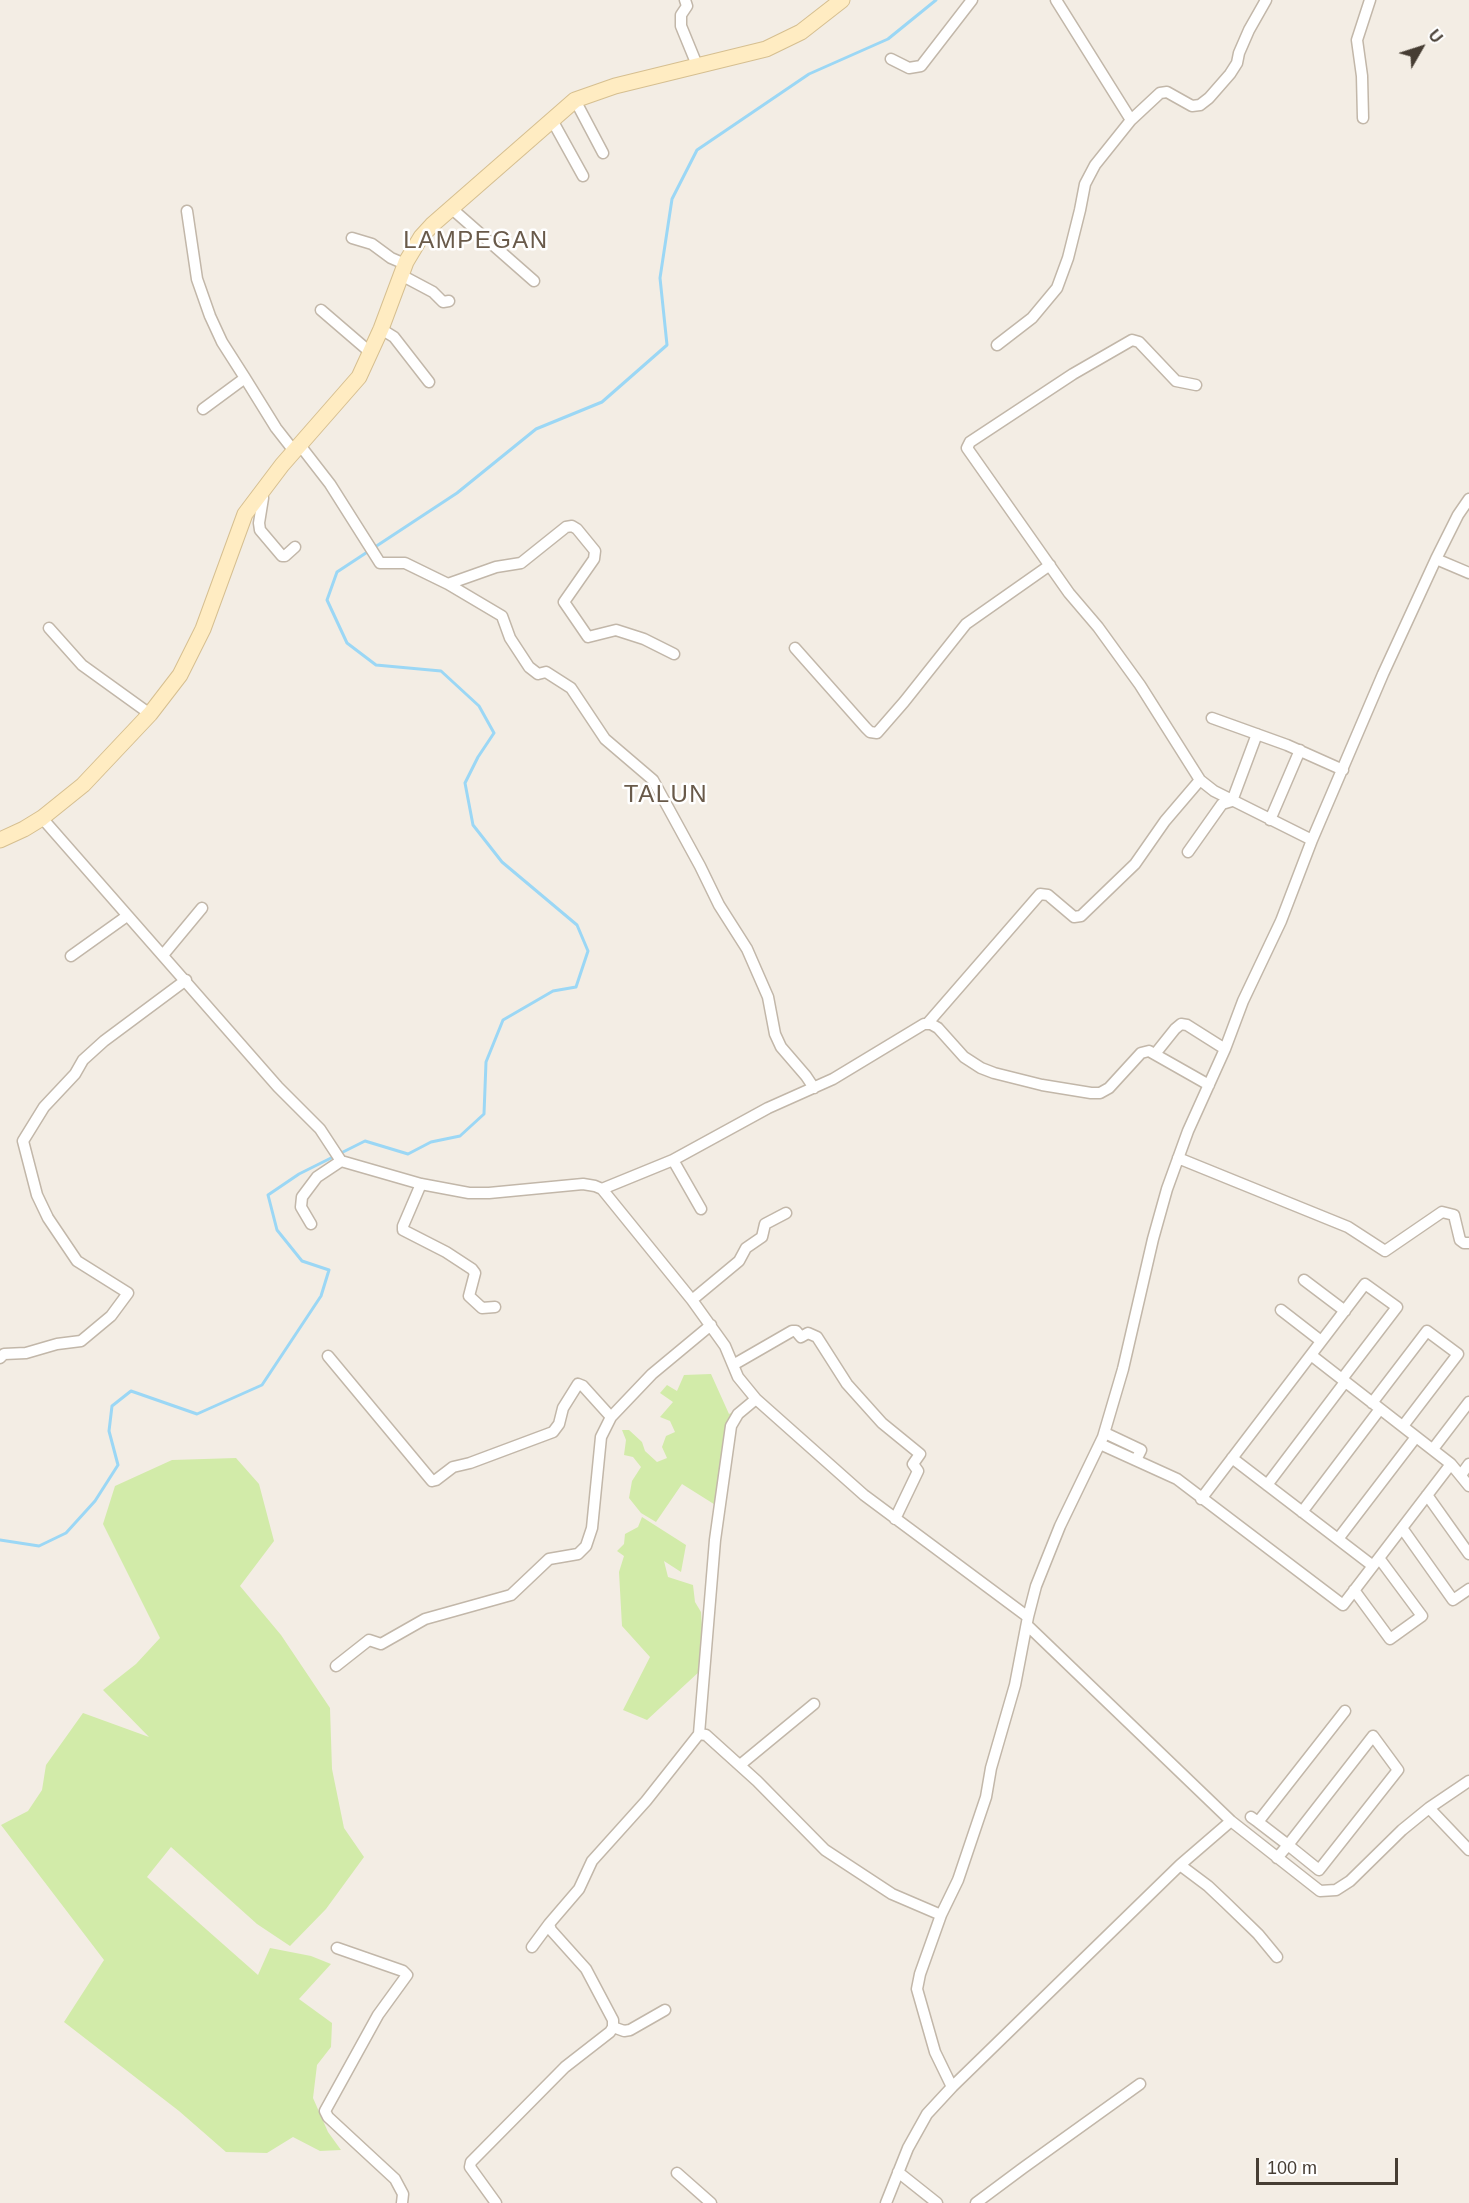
<!DOCTYPE html>
<html>
<head>
<meta charset="utf-8">
<style>
  body { margin:0 }
  #map { position:relative; width:1469px; height:2203px; overflow:hidden; background:#f3ede4; font-family:Arial,sans-serif }
  canvas { display:block }
  .north { position:absolute; left:1391px; top:18px; width:60px; height:60px; -webkit-text-stroke:4px #fff; paint-order:stroke; rotate:51deg; font-size:16px; font-weight:700; line-height:24px; text-align:center; color:#463d33 }
  .north::after { content:''; display:block; margin:auto; width:21px; height:27px; background:#463d33; clip-path:polygon(50% 0,100% 100%,50% 72%,0 100%) }
  .scale { position:absolute; left:1256px; top:2158px; width:142px; height:27px; box-sizing:border-box; border:3px solid #463d33; border-top:0; padding-left:8px; font-size:18px; line-height:21px; white-space:nowrap; color:#463d33; -webkit-text-stroke:4px #fff; paint-order:stroke }
</style>
</head>
<body>
<div id="map">
<canvas width="1469" height="2203"></canvas>
<div class="north">U</div>
<div class="scale">100 m</div>
</div>
<script>
const context = document.querySelector('canvas').getContext('2d');
context.lineJoin = 'round';
function paint(path, color) {
  context.fillStyle = color;
  context.fill(path, 'evenodd');
}
function toPath(rows) {
  const path = new Path2D();
  for (const r of rows) {
    path.moveTo(r[0], r[1]);
    for (let i = 2; i < r.length; i += 2) path.lineTo(r[i], r[i + 1]);
  }
  return path;
}
function trace(path, color, width, dash) {
  context.strokeStyle = color;
  context.lineWidth = width;
  context.lineCap = dash ? 'butt' : 'round';
  context.setLineDash(dash || []);
  context.stroke(path);
}
function write(font, color, halo, rows, align = 'center') {
  context.font = font + ' Arial,sans-serif';
  context.lineWidth = 5;
  context.setLineDash([]);
  context.textBaseline = 'middle';
  context.strokeStyle = halo;
  context.fillStyle = color;
  for (const [text, x, y, turn = 0] of rows) {
    context.save();
    context.translate(x, y);
    context.rotate((+turn || 0) * Math.PI / 180);
    context.textAlign = isNaN(turn) ? turn : align;
    if (halo) context.strokeText(text, 0, 0);
    context.fillText(text, 0, 0);
    context.restore();
  }
}
const green = toPath([
  [711,1374,729,1414,737,1410,717,1506,682,1484,656,1522,641,1513,629,1498,632,1481,641,1467,633,1457,624,1455,626,1440,622,1430,629,1430,642,1442,645,1451,657,1462,667,1458,662,1447,666,1436,675,1432,670,1421,660,1417,673,1402,660,1393,667,1385,677,1391,684,1375],
  [236,1458,259,1484,274,1541,240,1586,281,1635,330,1708,332,1769,344,1828,364,1857,326,1909,290,1946,257,1924,171,1847,147,1877,258,1975,270,1948,311,1956,331,1964,299,1999,332,2023,331,2047,317,2065,313,2098,328,2132,341,2150,320,2151,293,2137,267,2153,226,2152,179,2111,64,2022,104,1960,1,1825,28,1811,42,1790,46,1765,83,1713,149,1737,103,1690,136,1664,160,1638,103,1524,115,1486,172,1460],
  [642,1517,686,1545,681,1572,664,1561,668,1577,693,1585,695,1602,701,1612,702,1628,701,1670,647,1720,623,1710,650,1657,622,1626,619,1572,624,1556,617,1551,624,1544,625,1534,638,1527]
]);
const stream = toPath([
  [0,1540,39,1546,66,1533,95,1501,118,1465,109,1431,112,1406,131,1391,197,1414,262,1385,321,1296,329,1270,302,1261,277,1230,268,1195,299,1174,365,1141,408,1154,431,1142,460,1136,484,1114,486,1062,503,1020,553,991,576,987,588,951,577,925,502,862,473,825,465,783,478,757,494,733,479,706,441,671,376,665,347,643,327,600,337,572,457,493,536,429,602,402,667,345,660,278,672,199,697,150,809,74,888,39,936,0]
]);
const minor = toPath([
  [685,0,687,6,681,15,681,26,697,65],
  [1056,0,1131,120],
  [891,59,909,68,921,66,972,0],
  [575,100,603,153],
  [1363,118,1362,76,1357,40,1370,0],
  [552,120,583,176],
  [451,208,534,281],
  [187,211,197,279,210,316,222,342,245,378,276,428,294,451],
  [352,238,372,244,391,258,405,264],
  [401,275,433,292,443,302,449,301],
  [321,310,371,353],
  [381,329,394,337,429,382],
  [997,345,1032,318,1057,288,1068,258,1080,210,1085,184,1095,165,1131,120,1160,93,1167,92,1192,106,1200,105,1209,98,1230,74,1237,63,1239,53,1249,30,1266,0],
  [1196,385,1176,381,1139,342,1132,340,1073,374,970,442,967,448,1069,593,1098,627,1140,685,1200,780,1214,791,1312,840],
  [203,409,245,378],
  [299,444,330,484,380,563,405,563,448,584,496,567,521,563,566,527,572,526,577,529,595,551,594,559,564,602,588,637,616,630,644,639,674,654],
  [260,492,263,498,259,523,260,530,282,556,285,556,295,547],
  [1436,559,1469,573],
  [448,584,502,616,510,638,529,667,538,674,546,672,571,688,605,739,653,780,700,866,719,905,747,949,768,997,775,1034,781,1047,806,1076,814,1088],
  [49,628,82,665,150,714],
  [795,648,866,728,870,732,877,733,904,702,966,624,1050,565],
  [1212,718,1287,745,1343,770],
  [42,818,278,1087,320,1129,341,1161,421,1184,469,1193,489,1193,583,1184,595,1186,602,1189,692,1300,725,1346,738,1377,756,1399,864,1495,1028,1617],
  [1270,820,1300,750],
  [1188,852,1222,804,1232,801,1257,734],
  [163,955,202,908],
  [71,956,127,916],
  [927,1024,1040,894,1048,895,1074,917,1081,916,1135,864,1165,821,1200,780],
  [1155,1054,1175,1029,1181,1024,1187,1025,1225,1049],
  [1178,1158,1348,1227,1385,1251,1442,1212,1454,1215,1460,1240,1464,1243,1469,1243],
  [673,1160,701,1209],
  [421,1184,403,1226,403,1230,446,1252,472,1269,475,1273,469,1296,482,1308,495,1307],
  [602,1189,673,1160,768,1108,833,1079,924,1024,931,1024,938,1028,964,1057,981,1068,994,1073,1042,1085,1091,1093,1100,1093,1109,1088,1141,1053,1149,1051,1209,1085],
  [311,1224,301,1207,302,1197,317,1177,341,1161],
  [1304,1280,1345,1311],
  [692,1300,739,1261,746,1248,762,1237,765,1224,786,1213],
  [1281,1310,1321,1341],
  [328,1356,432,1481,436,1480,453,1467,470,1463,553,1432,559,1424,563,1408,578,1384,583,1386,611,1417],
  [0,1358,4,1354,26,1353,57,1344,81,1341,111,1316,128,1293,77,1261,48,1218,37,1195,23,1141,44,1107,75,1074,83,1060,104,1041,186,980],
  [733,1365,792,1331,796,1331,801,1337,808,1333,817,1337,847,1384,882,1423,920,1454,913,1464,918,1471,895,1519],
  [1372,1403,1427,1331,1458,1354,1403,1426],
  [1105,1433,1141,1450,1136,1460],
  [1100,1444,1177,1479,1343,1605,1451,1464,1311,1355],
  [1433,1449,1469,1402],
  [1232,1458,1373,1566],
  [1451,1464,1469,1486],
  [1461,1475,1469,1464],
  [1267,1485,1345,1382],
  [1427,1495,1469,1554],
  [1201,1499,1365,1284,1397,1307,1342,1379],
  [1302,1512,1380,1409],
  [1402,1528,1453,1600,1469,1589],
  [1338,1539,1416,1437],
  [1354,1590,1390,1639,1422,1616,1379,1558],
  [1027,1625,1231,1821,1320,1891,1336,1890,1350,1881,1402,1830,1429,1808,1469,1781],
  [336,1666,369,1640,381,1644,425,1619,511,1595,549,1559,578,1554,586,1546,592,1528,601,1437,611,1417,652,1374,711,1325],
  [699,1734,706,1735,757,1781,825,1850,892,1894,941,1915],
  [740,1765,814,1704],
  [1429,1808,1469,1850],
  [1251,1817,1258,1822,1288,1845,1319,1870,1398,1770,1373,1736,1288,1845,1277,1858],
  [1258,1822,1345,1711],
  [1180,1865,1231,1821],
  [532,1947,549,1924],
  [337,1948,403,1971,407,1975,378,2015,325,2111,328,2117,395,2179,403,2194,402,2203],
  [613,2027,624,2031,630,2030,665,2010],
  [952,2087,935,2052,917,1989,920,1974,941,1915,958,1880,986,1797,991,1768,1015,1685,1028,1617,1036,1586,1060,1526,1103,1437,1123,1369,1153,1239,1167,1189,1188,1131,1225,1049,1243,1001,1281,921,1312,840,1383,674,1436,559,1458,515,1469,499],
  [898,2172,937,2203],
  [677,2173,711,2203],
  [496,2203,470,2167,471,2162,565,2067,610,2032,613,2027,613,2020,586,1969,551,1930,549,1924,579,1889,592,1861,646,1801,699,1734,715,1540,731,1426,738,1414,756,1399],
  [886,2203,908,2148,927,2114,952,2087,1180,1865,1208,1886,1226,1903,1258,1934,1277,1957],
  [976,2203,1023,2168,1140,2084]
]);
const secondary = toPath([
  [0,840,24,829,42,818,83,785,150,714,180,675,203,629,245,514,282,465,359,377,381,329,406,262,421,237,432,225,575,100,615,86,766,49,801,32,842,0]
]);
const quarterNames = [
  ["LAMPEGAN",476,241],
  ["TALUN",666,795]
];
paint(green, '#d2eba9');
trace(stream, '#9bd7f5', 3);
trace(minor, '#c2b7a9', 13);
trace(secondary, '#d6bf90', 17);
trace(minor, '#fff', 10);
trace(secondary, '#ffecc2', 15);
context.letterSpacing = '1.5px';
write('24px', '#695a4a', '#fff', quarterNames);
context.letterSpacing = '0px';
</script>
</body>
</html>
